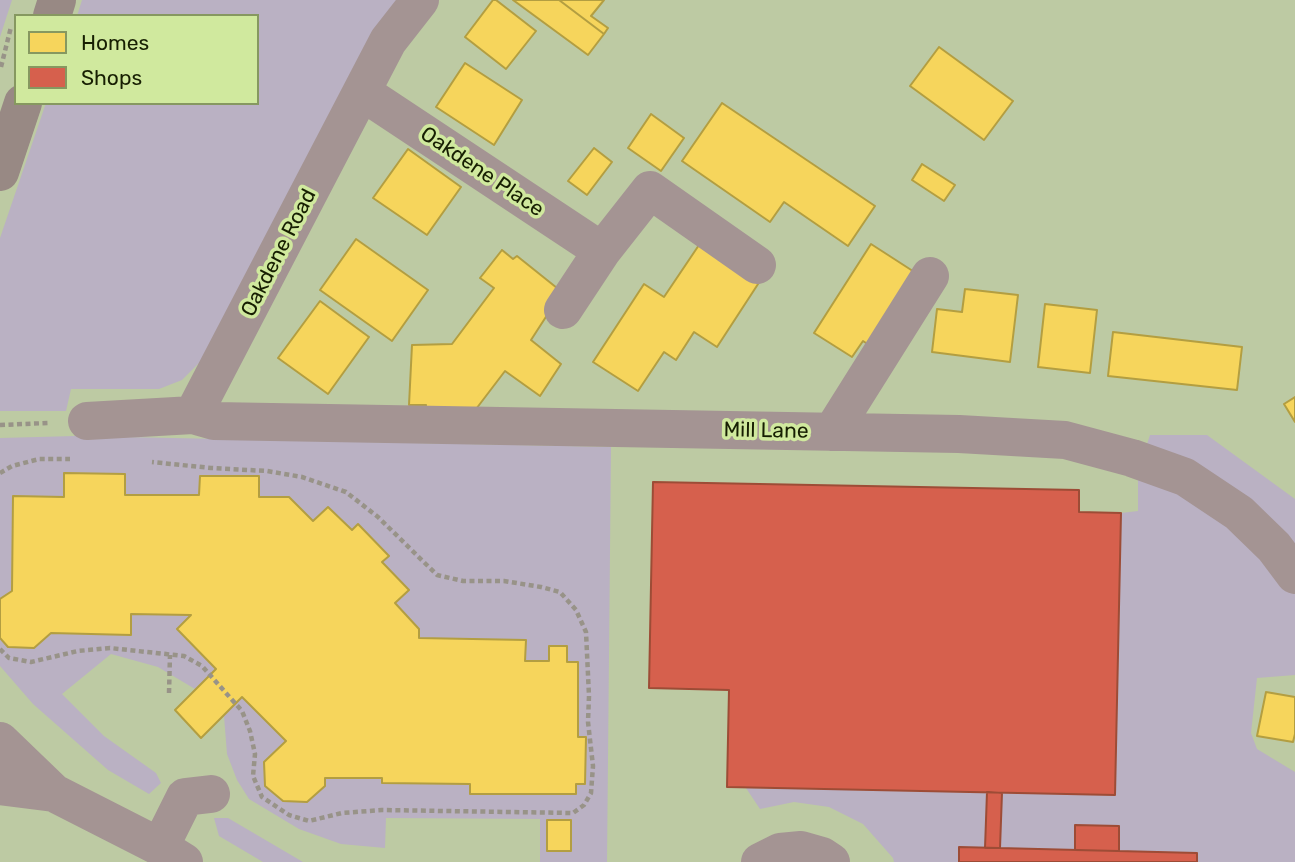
<!DOCTYPE html>
<html>
<head>
<meta charset="utf-8">
<style>
  body { margin:0 }
  #map { position:relative; width:1295px; height:862px; overflow:hidden; background:#bdcaa3; font-family:Rubik,sans-serif }
  canvas { display:block }
  .legend { position:absolute; left:14px; top:14px; width:245px; height:91px; box-sizing:border-box; background:#d0e99e; border:2px solid #869860; margin:0; padding:9px 12px; list-style:none; font-size:21px; color:#171f02 }
  .legend li { display:flex; align-items:center; gap:14px; height:35px }
  .legend b { width:35px; border:2px solid #869860 }
</style>
</head>
<body>
<div id="map">
<canvas width="1295" height="862"></canvas>
<ul class="legend">
<li><b style="height:19px;background:#f6d55c"></b>Homes</li>
<li><b style="height:19px;background:#d6604d"></b>Shops</li>
</ul>
</div>
<script>
const context = document.querySelector('canvas').getContext('2d');
context.lineJoin = 'round';
function paint(path, color) {
  context.fillStyle = color;
  context.fill(path, 'evenodd');
}
function toPath(rows) {
  const path = new Path2D();
  for (const r of rows) {
    path.moveTo(r[0], r[1]);
    for (let i = 2; i < r.length; i += 2) path.lineTo(r[i], r[i + 1]);
  }
  return path;
}
function trace(path, color, width, dash) {
  context.strokeStyle = color;
  context.lineWidth = width;
  context.lineCap = dash ? 'butt' : 'round';
  context.setLineDash(dash || []);
  context.stroke(path);
}
function write(font, color, halo, rows, align = 'center') {
  context.font = font + ' Rubik,sans-serif';
  context.lineWidth = 7;
  context.setLineDash([]);
  context.textBaseline = 'middle';
  context.strokeStyle = halo;
  context.fillStyle = color;
  for (const [text, x, y, turn = 0] of rows) {
    context.save();
    context.translate(x, y);
    context.rotate((+turn || 0) * Math.PI / 180);
    context.textAlign = isNaN(turn) ? turn : align;
    if (halo) context.strokeText(text, 0, 0);
    context.fillText(text, 0, 0);
    context.restore();
  }
}
const green = toPath([
  [0,0,12,0,0,37],
  [82,0,405,0,200,362,182,380,159,389,71,389,66,411,0,411,0,238,46,103,257,103,257,16,77,16],
  [1150,435,1207,435,1295,499,1295,675,1257,678,1251,733,1257,749,1295,772,1295,862,894,862,893,858,863,824,829,807,794,802,760,809,746,788,1115,795,1121,513,1138,511,1138,472],
  [75,436,611,447,607,862,540,862,540,819,386,818,385,848,341,844,299,829,249,799,237,780,227,754,224,716,201,738,175,710,195,689,158,667,111,654,62,694,104,736,156,773,161,783,149,794,108,770,33,704,0,666,0,438],
  [214,818,228,818,303,862,263,862,219,836]
]);
const homes = toPath([
  [493,0,496,0,536,31,506,69,465,37,493,0],
  [513,0,559,0,604,34,588,55,513,0],
  [559,0,604,0,591,16,608,28,604,34,559,0],
  [939,47,1013,101,984,140,910,86,939,47],
  [465,63,522,100,494,145,436,107,465,63],
  [722,103,875,206,848,246,784,202,770,222,682,161,722,103],
  [651,114,684,138,661,171,628,148,651,114],
  [594,148,612,162,587,195,568,181,594,148],
  [408,149,461,187,427,235,373,198,408,149],
  [922,164,955,185,944,201,912,180,922,164],
  [356,239,428,290,392,341,320,290,356,239],
  [701,242,760,281,717,347,694,332,676,360,664,352,638,391,593,362,644,284,664,297,701,242],
  [871,244,919,275,872,347,863,341,852,357,814,333,871,244],
  [502,250,513,259,517,256,562,292,531,340,561,364,540,396,505,371,473,413,425,411,426,405,409,405,412,345,452,344,494,288,480,278,502,250],
  [965,289,1018,295,1010,362,932,352,937,309,962,312,965,289],
  [320,301,369,337,328,394,278,358,320,301],
  [1045,304,1097,310,1090,373,1038,367,1045,304],
  [1113,332,1242,347,1237,390,1108,376,1113,332],
  [1295,397,1295,422,1284,404,1295,397],
  [64,473,125,474,125,495,199,495,200,476,259,476,259,497,289,497,313,521,328,507,352,530,358,524,389,556,382,562,409,590,395,603,419,629,419,638,526,640,525,661,549,661,549,646,567,646,567,662,578,662,578,737,586,737,585,784,576,784,576,794,470,794,470,784,382,783,382,778,325,778,325,786,307,802,283,801,265,786,264,762,286,741,242,697,201,738,175,710,216,669,177,629,191,615,131,614,131,635,51,633,34,648,8,647,0,638,0,599,12,591,13,496,64,497,64,473],
  [1266,692,1295,697,1295,734,1293,742,1257,736,1266,692],
  [547,820,571,820,571,851,547,851,547,820]
]);
const shops = toPath([
  [653,482,1079,490,1079,512,1121,513,1115,795,727,787,729,690,649,688,653,482],
  [987,792,1002,793,1000,848,985,848,987,792],
  [1075,825,1119,826,1119,851,1075,850,1075,825],
  [959,847,1197,853,1197,862,959,862,959,847]
]);
const path = toPath([
  [1,67,11,27],
  [0,425,48,423],
  [0,473,12,466,39,459,70,459],
  [0,649,9,658,31,662,78,651,110,648,184,656,202,666,242,711,250,731,255,754,253,776,262,797,289,815,309,821,342,813,382,810,573,813,584,805,591,793,593,766,588,722,589,696,586,632,576,610,560,592,541,587,504,581,463,581,437,575,378,517,346,492,302,477,267,471,211,468,152,462],
  [169,693,170,655]
]);
const minor = toPath([
  [362,92,602,251],
  [563,310,602,251,650,190,757,265],
  [193,415,214,421,959,434,1065,440,1132,458,1185,477,1239,513,1274,547,1295,575],
  [87,421,193,415,388,41,420,0],
  [832,432,930,276],
  [0,741,54,793,160,847,184,862],
  [0,786,54,793],
  [160,847,185,797,211,794],
  [760,862,780,852,801,850,822,856,831,862]
]);
const major = toPath([
  [52,16,57,0],
  [0,172,23,103]
]);
const streetNames = [
  ["Oakdene Place",482,172,34],
  ["Oakdene Road",279,253,-63],
  ["Mill Lane",766,431,1]
];
paint(green, '#bab1c3');
paint(homes, '#f6d55c');
trace(homes, '#b39e41', 2);
paint(shops, '#d6604d');
trace(shops, '#9d4c36', 2);
trace(path, '#989388', 4.5, [5, 3.5]);
trace(minor, '#a49493', 38);
trace(major, '#988984', 38);
write('21px', '#171f02', '#d0e99e', streetNames);
</script>
</body>
</html>
